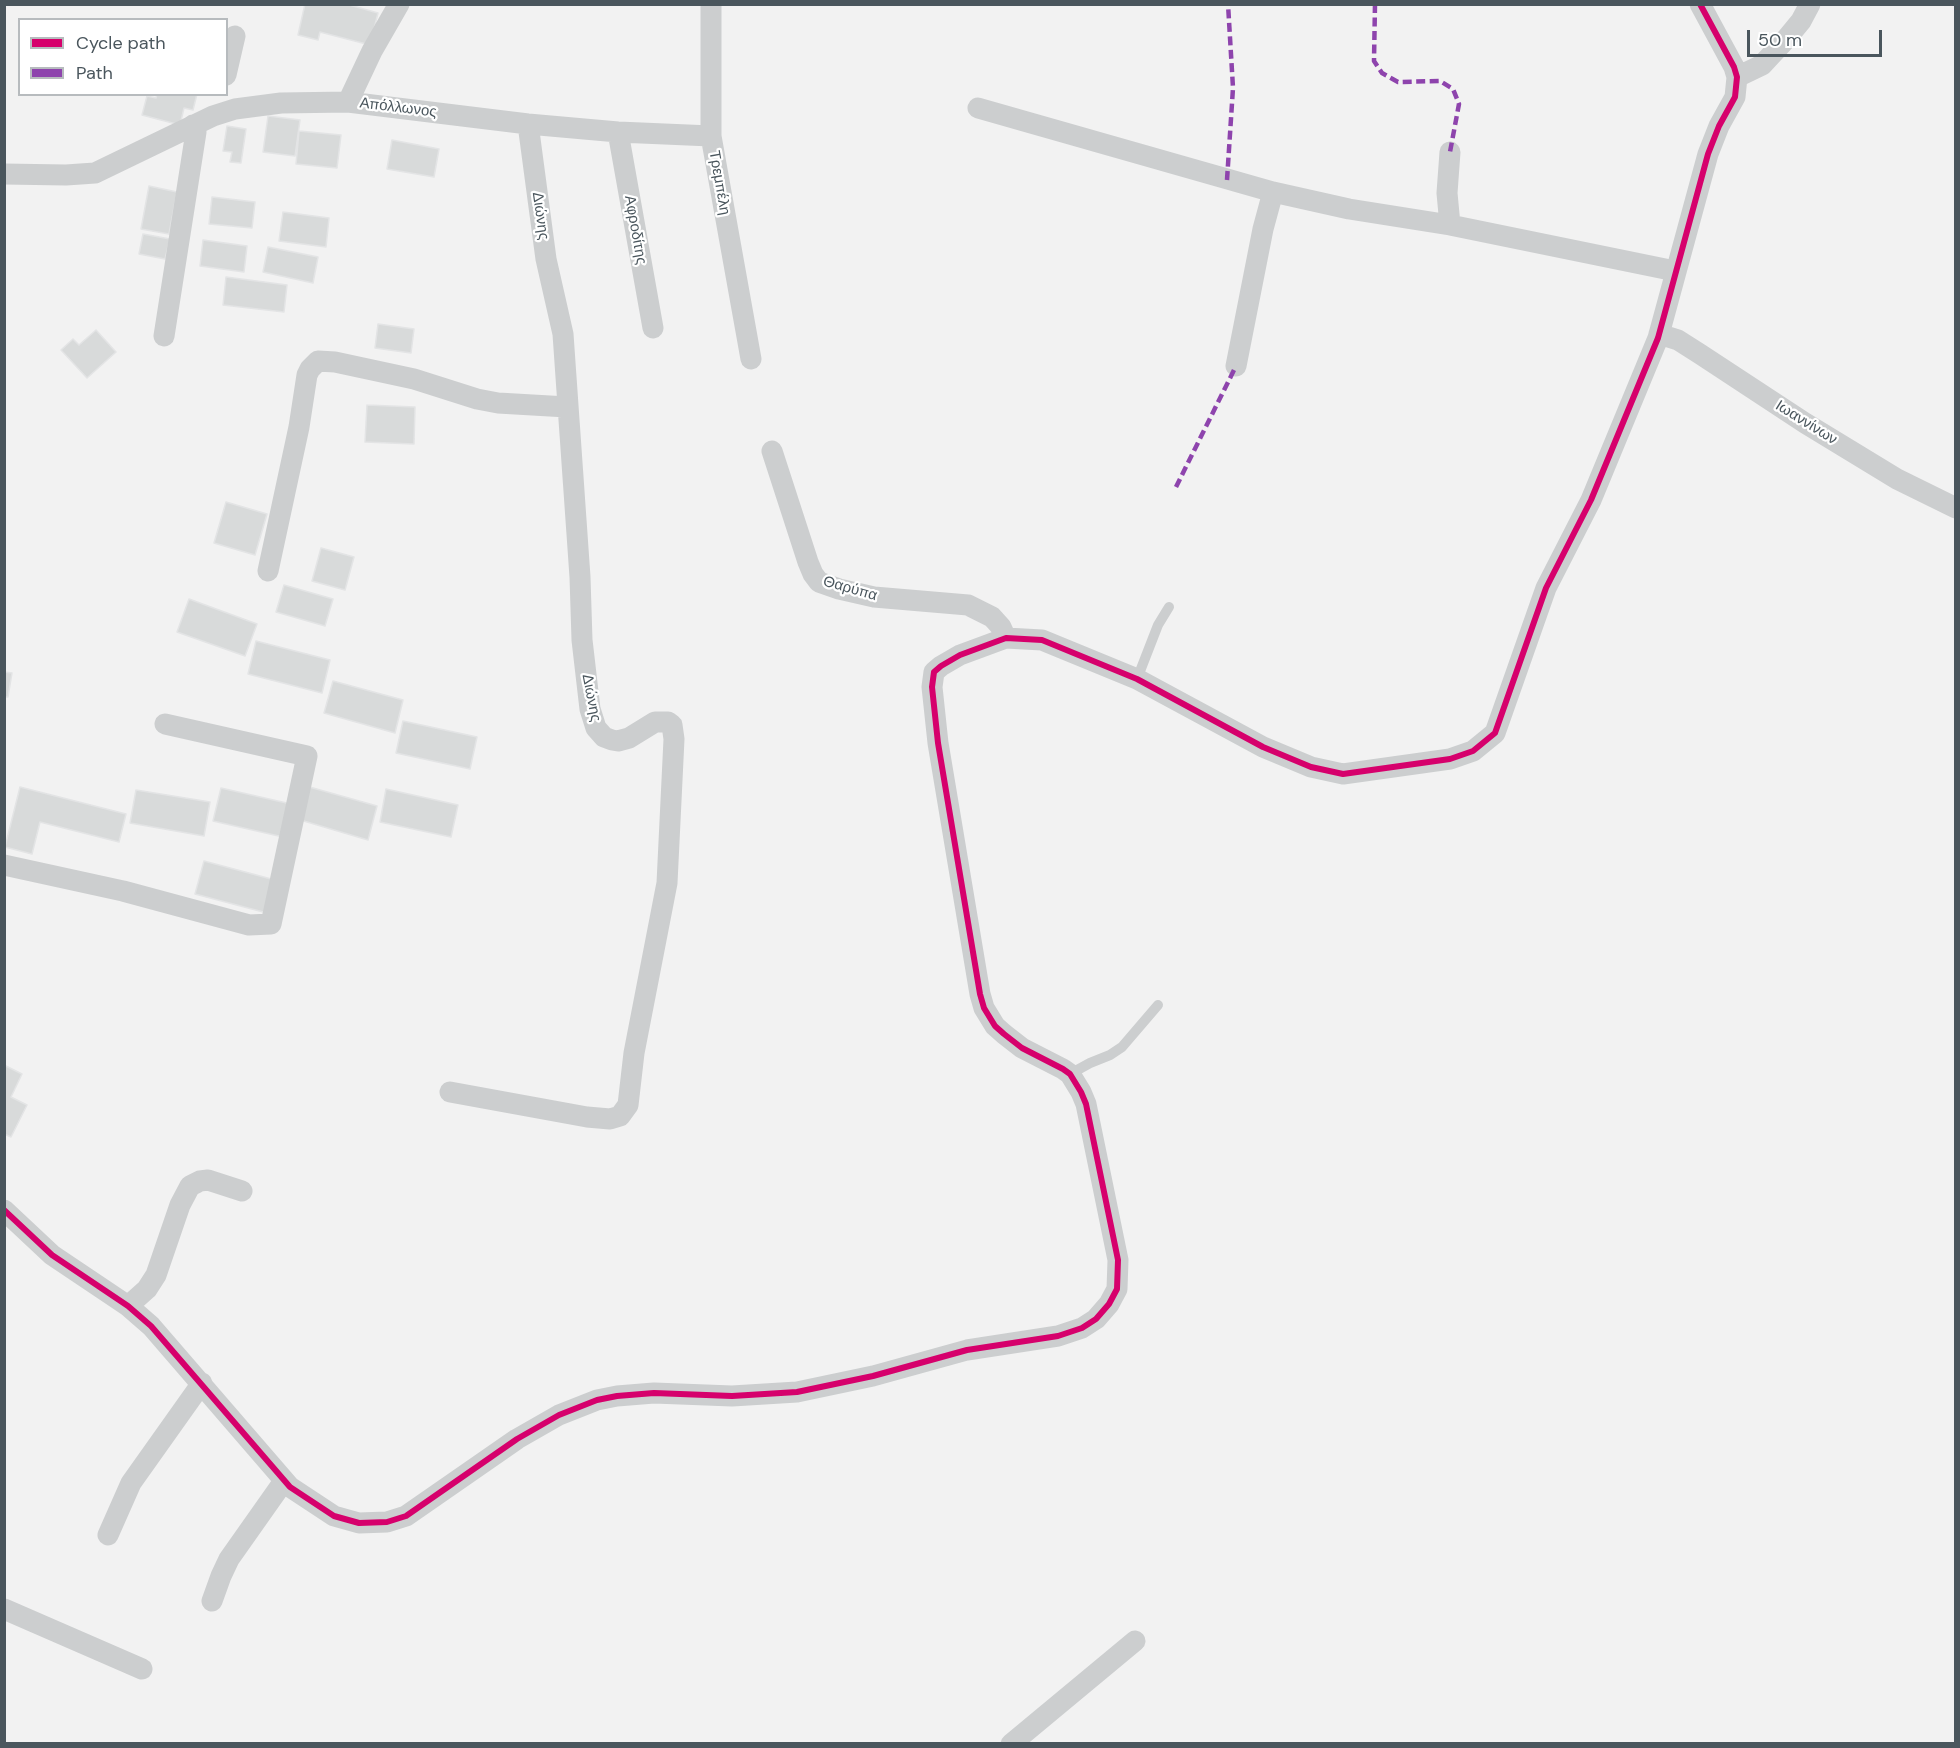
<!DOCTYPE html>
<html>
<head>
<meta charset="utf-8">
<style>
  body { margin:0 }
  #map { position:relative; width:1960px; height:1748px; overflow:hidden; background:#f2f2f2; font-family:"DM Sans",sans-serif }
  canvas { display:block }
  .frame { position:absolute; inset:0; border:6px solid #4a565d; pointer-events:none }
  .legend { position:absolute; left:18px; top:18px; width:210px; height:78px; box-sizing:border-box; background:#fff; border:2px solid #b7bbbe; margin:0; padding:8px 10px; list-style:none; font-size:18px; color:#4a565d }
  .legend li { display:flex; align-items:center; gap:12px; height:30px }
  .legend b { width:30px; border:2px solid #b7bbbe }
  .scale { position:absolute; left:1747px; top:30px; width:135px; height:27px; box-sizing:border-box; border:3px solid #4a565d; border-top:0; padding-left:8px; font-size:18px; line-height:21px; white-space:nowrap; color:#4a565d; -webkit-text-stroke:4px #fff; paint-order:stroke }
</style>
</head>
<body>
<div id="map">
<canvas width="1960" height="1748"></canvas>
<div class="frame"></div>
<ul class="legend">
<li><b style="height:8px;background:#d6006c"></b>Cycle path</li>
<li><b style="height:8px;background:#8e44ad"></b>Path</li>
</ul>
<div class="scale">50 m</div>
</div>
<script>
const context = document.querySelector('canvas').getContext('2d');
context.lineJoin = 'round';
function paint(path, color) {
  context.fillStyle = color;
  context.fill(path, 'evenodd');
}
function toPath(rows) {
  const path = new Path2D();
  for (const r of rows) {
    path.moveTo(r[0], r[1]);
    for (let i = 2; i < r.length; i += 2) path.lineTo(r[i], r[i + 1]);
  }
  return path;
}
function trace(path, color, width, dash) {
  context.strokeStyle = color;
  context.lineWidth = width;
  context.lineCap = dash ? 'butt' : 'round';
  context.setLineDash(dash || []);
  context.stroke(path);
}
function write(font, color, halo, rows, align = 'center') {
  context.font = font + ' "DM Sans",sans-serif';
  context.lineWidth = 4.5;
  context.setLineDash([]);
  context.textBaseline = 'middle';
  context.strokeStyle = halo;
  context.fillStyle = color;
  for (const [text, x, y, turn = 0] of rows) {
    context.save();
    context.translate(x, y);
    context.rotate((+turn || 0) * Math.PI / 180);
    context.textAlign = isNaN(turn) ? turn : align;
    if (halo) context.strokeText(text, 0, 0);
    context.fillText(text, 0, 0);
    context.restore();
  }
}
const building = toPath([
  [305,4,346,4,378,13,370,45,320,32,318,40,298,35,305,4],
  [157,94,197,94,193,110,184,108,180,125,142,115,147,96,156,98,157,94],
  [268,116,300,120,295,156,263,152,268,116],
  [227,126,246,129,241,163,230,162,232,152,223,151,227,126],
  [299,131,341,135,337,168,296,164,299,131],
  [392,140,439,149,434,177,387,169,392,140],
  [149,186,177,192,169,234,141,229,149,186],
  [212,197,255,202,252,228,209,224,212,197],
  [283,212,329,218,326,247,279,241,283,212],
  [143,234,170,239,165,259,139,254,143,234],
  [203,240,247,246,244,272,200,266,203,240],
  [268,247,318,257,313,283,263,272,268,247],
  [226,277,287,285,284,312,223,305,226,277],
  [378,324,414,329,411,353,375,348,378,324],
  [96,330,116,352,87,378,61,350,73,339,79,345,96,330],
  [367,405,415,407,414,444,365,442,367,405],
  [226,502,267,514,255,555,214,543,226,502],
  [321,548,354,557,345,590,312,581,321,548],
  [284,585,333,599,325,626,276,612,284,585],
  [189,599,257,624,245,656,177,632,189,599],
  [256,641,330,660,322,693,248,674,256,641],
  [4,672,12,673,8,697,4,697,4,672],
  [333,681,403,700,395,733,324,713,333,681],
  [403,721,477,737,470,769,396,753,403,721],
  [306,786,377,806,368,840,297,819,306,786],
  [20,787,126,814,119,842,40,822,32,854,5,847,20,787],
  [221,788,291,804,283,837,213,821,221,788],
  [386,789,458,805,451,837,380,822,386,789],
  [136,790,210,802,204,836,130,823,136,790],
  [204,861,275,880,267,913,195,894,204,861],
  [4,1065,22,1074,11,1097,27,1105,11,1137,4,1134,4,1065]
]);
const lane = toPath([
  [1137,679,1158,625,1169,607],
  [1070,1074,1090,1063,1110,1055,1122,1047,1158,1005]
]);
const street = toPath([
  [711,4,711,136,751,359],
  [226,75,235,36],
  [1737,77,1762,65,1787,38,1801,21,1810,4],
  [348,102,372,51,399,4],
  [978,108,1273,192,1349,209,1450,225,1675,271],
  [618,132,653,328],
  [1450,152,1447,193,1450,225],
  [4,174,66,175,95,173,213,116,235,109,281,103,348,102,528,124,618,132,711,136],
  [1659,334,1678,340,1700,354,1805,423,1897,479,1956,508],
  [164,336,196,132,193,125],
  [1236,366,1263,229,1273,192],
  [772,451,808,562,813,574,819,582,839,589,874,597,968,605,992,617,1001,627,1006,638],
  [268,571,299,427,307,375,310,369,318,361,335,362,414,379,477,399,498,403,567,407],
  [4,865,123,891,249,925,271,924,307,756,165,724],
  [450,1092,587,1117,610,1119,620,1116,628,1105,634,1053,667,883,674,739,672,725,668,722,655,722,629,738,618,741,612,740,604,737,596,728,590,709,582,640,580,577,563,334,546,259,528,124],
  [4,1210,52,1255,128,1306,151,1326,290,1487,334,1516,359,1523,387,1522,406,1516,517,1439,559,1415,597,1400,617,1396,654,1393,732,1396,797,1392,873,1376,967,1350,1058,1336,1082,1328,1096,1319,1109,1304,1117,1289,1118,1260,1086,1104,1081,1092,1070,1074,1063,1069,1022,1048,1004,1034,995,1026,984,1008,980,994,938,743,932,687,934,672,941,666,960,655,1006,638,1042,640,1137,679,1263,747,1311,767,1343,774,1450,759,1473,751,1495,733,1546,588,1591,500,1658,338,1708,154,1719,126,1735,97,1737,77,1734,67,1700,4],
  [128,1306,147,1289,156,1275,180,1205,190,1186,200,1181,208,1180,242,1191],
  [108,1535,131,1483,202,1383],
  [212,1601,221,1576,229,1559,284,1481],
  [4,1609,142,1669],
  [1011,1744,1135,1641]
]);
const quiet = toPath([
  [1375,4,1374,61,1382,73,1398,82,1440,81,1453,89,1459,104,1450,152],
  [1227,180,1233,88,1228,4],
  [1176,487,1236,366]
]);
const cycleway = toPath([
  [4,1210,52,1255,128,1306,151,1326,290,1487,334,1516,359,1523,387,1522,406,1516,517,1439,559,1415,597,1400,617,1396,654,1393,732,1396,797,1392,873,1376,967,1350,1058,1336,1082,1328,1096,1319,1109,1304,1117,1289,1118,1260,1086,1104,1081,1092,1070,1074,1063,1069,1022,1048,1004,1034,995,1026,984,1008,980,994,938,743,932,687,934,672,941,666,960,655,1006,638,1042,640,1137,679,1263,747,1311,767,1343,774,1450,759,1473,751,1495,733,1546,588,1591,500,1658,338,1708,154,1719,126,1735,97,1737,77,1734,67,1700,4]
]);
const streetNames = [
  ["Απόλλωνος",398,108,7],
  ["Τρεμπέλη",719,183,80],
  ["Διώνης",540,216,82],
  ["Αφροδίτης",635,230,80],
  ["Ιωαννίνων",1806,423,32],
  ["Θαρύπα",850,589,16],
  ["Διώνης",591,698,79]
];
paint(building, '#d8dada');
trace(building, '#e3e4e5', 1.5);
trace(lane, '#cccecf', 10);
trace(street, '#cccecf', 21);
trace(quiet, '#8e44ad', 4.5, [9, 4.5]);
trace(cycleway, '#d6006c', 6);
write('15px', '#4a565d', '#fff', streetNames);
</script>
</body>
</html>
